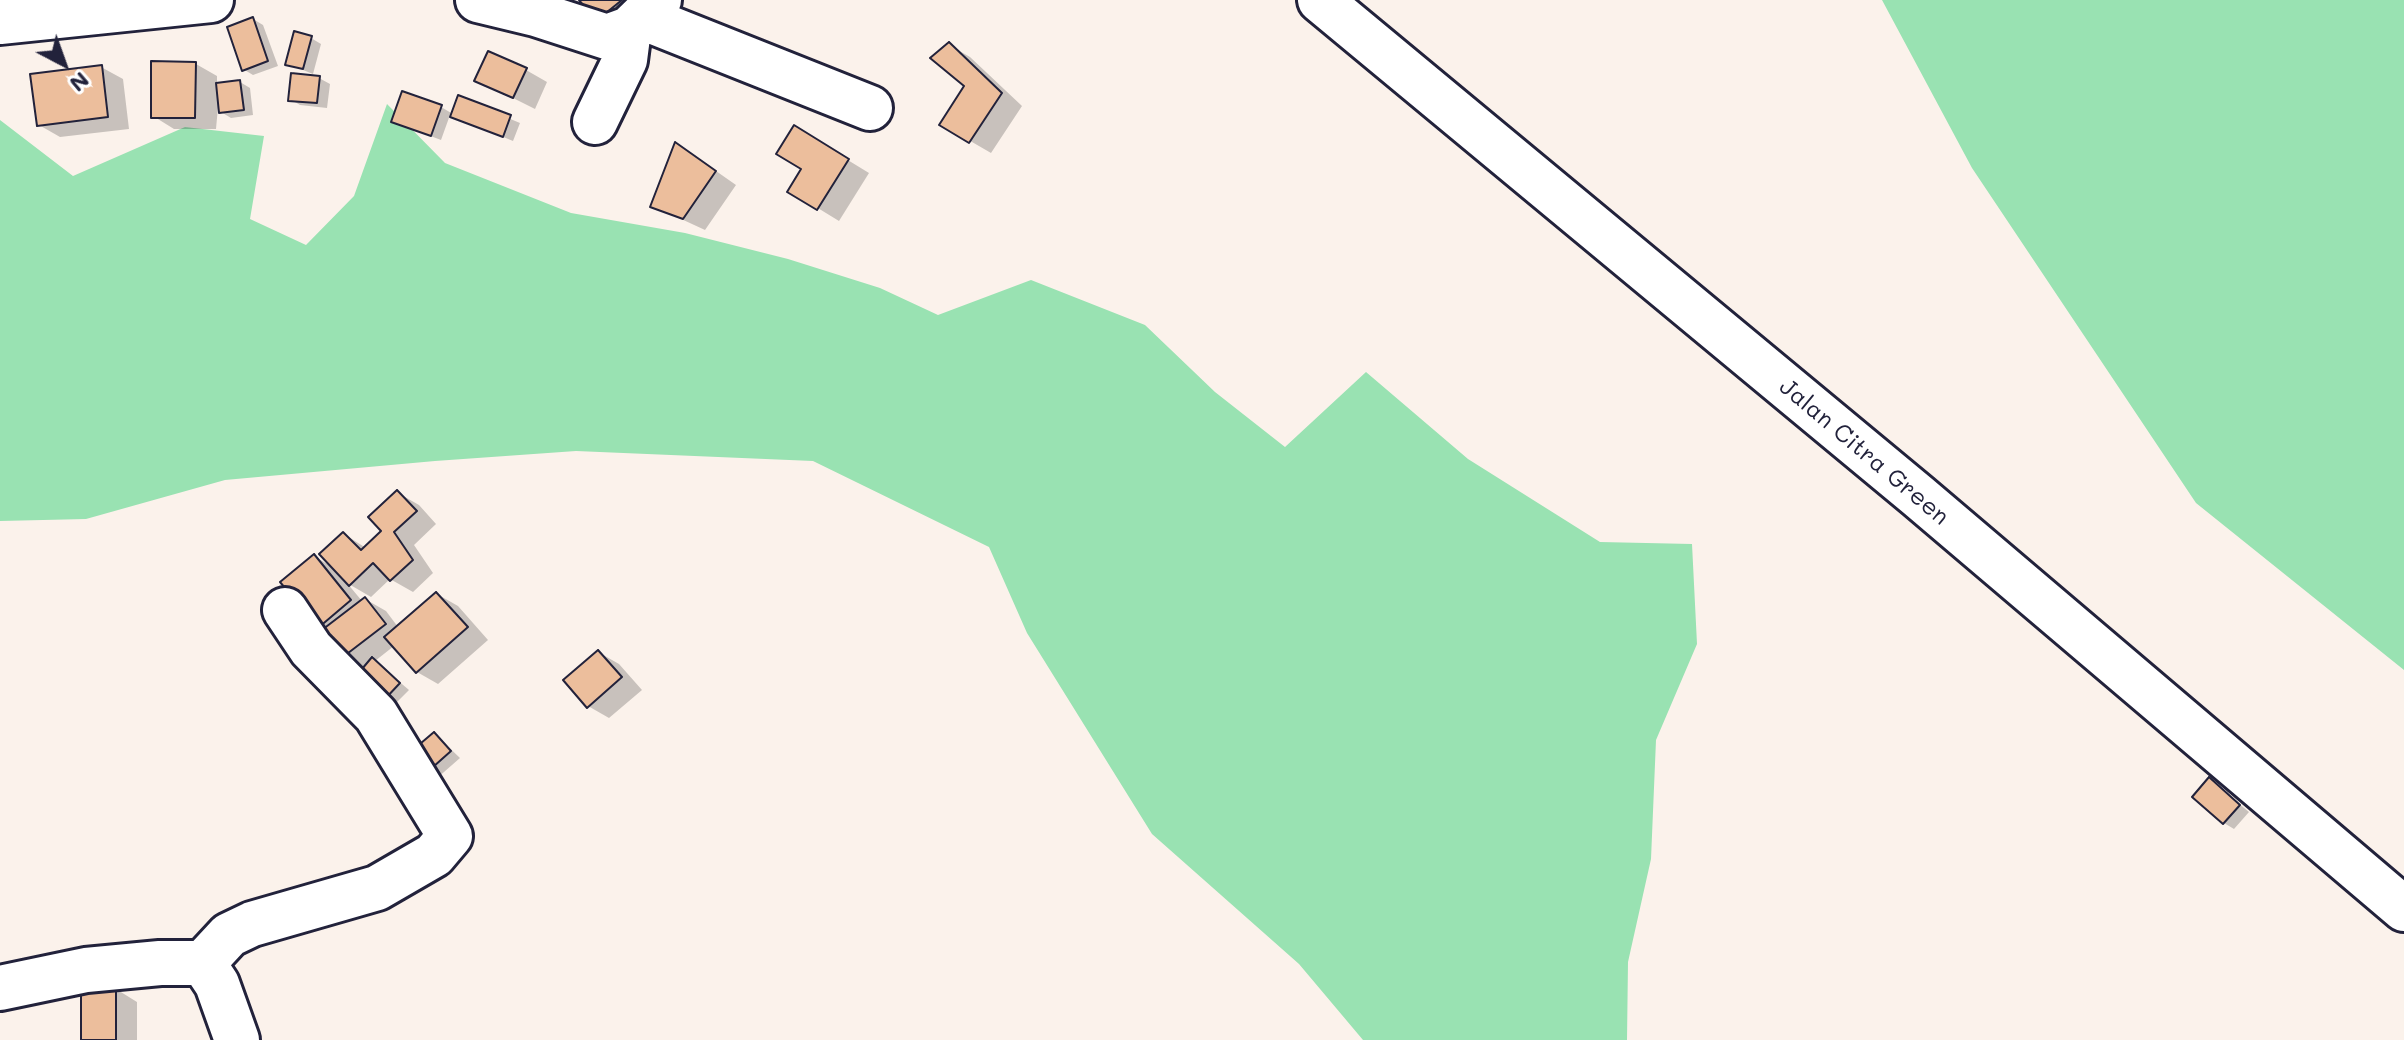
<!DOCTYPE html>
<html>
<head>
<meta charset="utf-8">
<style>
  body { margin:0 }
  #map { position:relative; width:2404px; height:1040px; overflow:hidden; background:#fbf2eb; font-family:Mali,sans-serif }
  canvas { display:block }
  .north { position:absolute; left:24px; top:24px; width:80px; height:80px; -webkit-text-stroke:6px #fff; paint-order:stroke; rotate:139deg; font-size:22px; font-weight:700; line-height:32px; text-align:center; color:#22223b }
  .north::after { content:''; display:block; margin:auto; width:28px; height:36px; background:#22223b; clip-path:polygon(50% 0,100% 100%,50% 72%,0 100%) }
</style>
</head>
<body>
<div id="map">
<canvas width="2404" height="1040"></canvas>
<div class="north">N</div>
</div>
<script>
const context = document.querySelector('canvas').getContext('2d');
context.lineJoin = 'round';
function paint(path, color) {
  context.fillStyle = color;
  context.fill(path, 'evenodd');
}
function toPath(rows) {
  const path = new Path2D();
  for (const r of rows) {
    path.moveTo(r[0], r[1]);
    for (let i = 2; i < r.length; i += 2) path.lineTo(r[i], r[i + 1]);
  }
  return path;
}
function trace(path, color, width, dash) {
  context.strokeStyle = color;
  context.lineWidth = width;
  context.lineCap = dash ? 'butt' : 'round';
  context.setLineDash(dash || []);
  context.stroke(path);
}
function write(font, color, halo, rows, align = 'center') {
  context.font = font + ' Mali,sans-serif';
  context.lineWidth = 7;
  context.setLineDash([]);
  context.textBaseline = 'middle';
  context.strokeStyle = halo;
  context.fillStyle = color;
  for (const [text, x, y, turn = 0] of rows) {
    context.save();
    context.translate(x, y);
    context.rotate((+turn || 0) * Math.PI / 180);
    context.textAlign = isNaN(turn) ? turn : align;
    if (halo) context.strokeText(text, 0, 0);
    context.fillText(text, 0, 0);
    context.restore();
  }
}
const green = toPath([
  [1882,0,2404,0,2404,670,2196,503,1972,168],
  [387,104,445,163,571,213,685,233,788,259,880,288,938,315,1031,280,1145,325,1215,392,1285,447,1366,372,1468,459,1600,542,1692,544,1697,644,1656,740,1651,859,1628,962,1627,1040,1363,1040,1299,964,1152,834,1027,633,989,547,813,461,576,451,435,461,225,480,86,519,0,521,0,120,73,176,185,127,264,136,250,219,306,245,354,196]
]);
const shadow = toPath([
  [582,0,637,0,619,32],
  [253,19,263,25,278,66,253,75,243,69],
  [311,38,321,44,313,74,288,64],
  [949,45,970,57,1022,106,991,153,941,124,967,86],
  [196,64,217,76,217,85,240,82,250,88,253,115,231,118,221,112,219,96,216,129,174,129,153,116],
  [101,67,123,79,129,129,60,137,39,125],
  [526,70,547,82,535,109,477,80],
  [319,78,330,84,327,108,300,105,290,99],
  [460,98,520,123,513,141,450,115,441,140,394,122,441,107,453,114],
  [815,140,869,173,839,221,790,191],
  [696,157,736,185,705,230,653,206],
  [398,493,419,505,436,524,414,545,433,573,413,592,390,579,371,597,347,583,362,601,365,599,386,611,398,627,437,594,458,606,488,640,438,684,417,672,394,646,375,661,409,690,395,704,385,698,319,626,314,556,332,567,344,534,366,548,383,531],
  [598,652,619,664,642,690,609,718,588,706],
  [435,734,460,758,436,779,426,773],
  [2210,780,2249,812,2234,829,2224,823],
  [116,989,137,1002,137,1040,83,1040]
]);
const building = toPath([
  [579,0,622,0,596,21,579,0],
  [253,17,268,61,242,71,227,27,253,17],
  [294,31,312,36,303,69,285,65,294,31],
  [949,42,1002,93,969,143,939,125,964,86,930,58,949,42],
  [488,51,527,68,513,98,474,81,488,51],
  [151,61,196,62,195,118,151,118,151,61],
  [102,65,108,117,37,126,30,74,102,65],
  [291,73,320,76,317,103,288,101,291,73],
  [240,80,244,110,219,113,216,83,240,80],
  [402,91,442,105,431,136,391,122,402,91],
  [458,95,511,115,503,137,450,117,458,95],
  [794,125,849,159,817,210,787,192,801,169,776,154,794,125],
  [675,142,716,171,683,219,650,207,675,142],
  [397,490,417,511,394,532,413,560,390,581,373,563,349,586,319,554,343,532,361,550,381,531,368,517,397,490],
  [314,554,351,600,318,628,280,582,314,554],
  [436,592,468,627,416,673,384,637,436,592],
  [365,597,386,624,339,660,318,633,365,597],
  [598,650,622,677,587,708,563,680,598,650],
  [372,657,400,683,384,700,357,675,372,657],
  [434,732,451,751,424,775,407,755,434,732],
  [2209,777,2240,805,2223,824,2192,797,2209,777],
  [116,987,116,1040,81,1040,81,988,116,987]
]);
const minor = toPath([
  [478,0,536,14,607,37,629,29,659,0],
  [1320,0,1918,496,2404,909],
  [644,18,870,108],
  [0,22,211,0],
  [595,122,625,60,629,29],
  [203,963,229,935,252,924,377,888,434,855,450,836,376,715,311,649,285,610],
  [0,988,86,970,160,963,203,963,217,984,237,1040]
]);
const streetNames = [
  ["Jalan Citra Green",1864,452,40]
];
paint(green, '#99e2b2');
paint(shadow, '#0003');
paint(building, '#ecbe9c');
trace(building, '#22223b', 2);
trace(minor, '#22223b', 50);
trace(minor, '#fff', 44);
write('24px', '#22223b', '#fff', streetNames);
</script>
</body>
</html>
